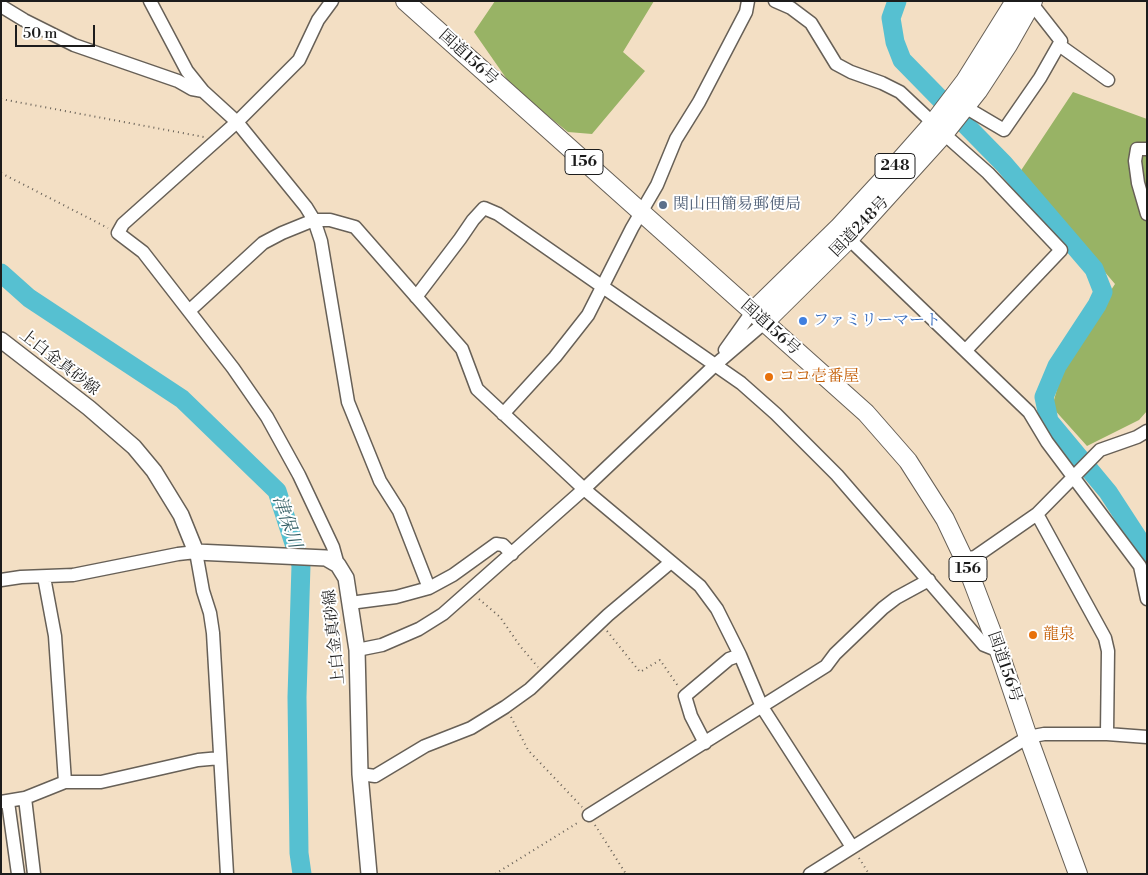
<!DOCTYPE html>
<html>
<head>
<meta charset="utf-8">
<style>
  body { margin:0 }
  #map { position:relative; width:1148px; height:875px; overflow:hidden; background:#f3dfc4; font-family:"Libre Bodoni",serif }
  canvas { display:block }
  .frame { position:absolute; inset:0; border:2px solid #1c1c1c; pointer-events:none }
  .scale { position:absolute; left:15px; top:25px; width:80px; height:22px; box-sizing:border-box; border:2px solid #1c1c1c; border-top:0; padding-left:6px; font-size:15px; line-height:18px; white-space:nowrap; color:#1c1c1c; -webkit-text-stroke:4px #fff; paint-order:stroke }
</style>
</head>
<body>
<div id="map">
<canvas width="1148" height="875"></canvas>
<div class="frame"></div>
<div class="scale">50 m</div>
</div>
<script>
const context = document.querySelector('canvas').getContext('2d');
context.lineJoin = 'round';
function paint(path, color) {
  context.fillStyle = color;
  context.fill(path, 'evenodd');
}
function toPath(rows) {
  const path = new Path2D();
  for (const r of rows) {
    path.moveTo(r[0], r[1]);
    for (let i = 2; i < r.length; i += 2) path.lineTo(r[i], r[i + 1]);
  }
  return path;
}
function trace(path, color, width, dash) {
  context.strokeStyle = color;
  context.lineWidth = width;
  context.lineCap = dash ? 'butt' : 'round';
  context.setLineDash(dash || []);
  context.stroke(path);
}
function write(font, color, halo, rows, align = 'center') {
  context.font = font + ' "Libre Bodoni","Noto Serif JP",serif';
  context.lineWidth = 4;
  context.setLineDash([]);
  context.textBaseline = 'middle';
  context.strokeStyle = halo;
  context.fillStyle = color;
  for (const [text, x, y, turn = 0] of rows) {
    context.save();
    context.translate(x, y);
    context.rotate((+turn || 0) * Math.PI / 180);
    context.textAlign = isNaN(turn) ? turn : align;
    if (halo) context.strokeText(text, 0, 0);
    context.fillText(text, 0, 0);
    context.restore();
  }
}
const forest = toPath([
  [495,1,654,1,623,52,645,71,592,134,568,132,513,88,474,32],
  [1073,92,1147,119,1147,411,1139,420,1087,446,1052,407,1065,361,1115,284,1020,172]
]);
const river = toPath([
  [897,1,891,18,895,42,902,60,1004,164,1094,269,1103,292,1097,305,1057,366,1044,397,1049,421,1108,492,1147,552],
  [1,273,29,298,182,399,277,491,301,565,297,697,299,853,302,874]
]);
const path = toPath([
  [1,99,204,137],
  [1,173,108,228],
  [479,599,500,617,520,646,538,667],
  [607,631,640,672,660,660,678,686],
  [511,717,528,750,582,807],
  [595,825,626,874],
  [859,858,869,874],
  [495,874,579,822]
]);
const minor = toPath([
  [150,1,187,71,203,91,237,122,306,207,314,220,321,241,348,402,380,481,399,511,429,588],
  [332,1,318,20,299,60,237,122,123,224,118,233,143,252,233,368,267,417,299,475,333,547,338,565],
  [775,1,791,8,811,23,836,64,851,72,882,83,900,92,933,123],
  [1,6,24,20,74,45,178,81,192,89,203,91],
  [1059,45,1108,80],
  [965,107,1004,130,1040,78,1061,41,1032,4],
  [944,134,988,173,1061,250,966,350],
  [1147,149,1137,149,1135,161,1138,183,1147,214],
  [849,239,1029,412,1047,442,1140,566,1147,599],
  [416,297,460,239,473,220,484,208,498,214,741,383,776,414,837,475,984,645,999,651],
  [189,311,263,243,282,233,314,220,330,220,355,227,462,349,477,389,584,489,700,586,717,609,740,655,762,707,852,847],
  [725,350,752,312],
  [503,414,555,357,588,315,632,228,657,185,676,139,699,102,746,12,748,1],
  [1037,514,1105,638,1108,651,1107,734],
  [964,559,975,557,1037,514,1100,450,1137,437,1147,431],
  [44,577,55,636,65,782],
  [1,580,21,577,73,575,178,554,196,552,203,591,210,613,213,633,227,874],
  [350,603,396,597,429,588,453,575,496,544,503,545,512,554],
  [357,650,382,645,419,629,443,614,584,489,715,365,764,323],
  [705,743,691,716,685,696,729,659,740,655],
  [360,774,375,776,425,746,471,728,505,707,530,689,608,615,671,562],
  [25,798,65,782,101,782,198,760,220,758],
  [1,802,25,798,34,874],
  [8,802,18,874],
  [589,815,826,666,835,654,883,608,896,598,929,580],
  [810,874,1028,737,1044,734,1107,734,1147,737]
]);
const major = toPath([
  [1,340,89,408,134,447,154,471,181,515,196,552,326,558,338,565,346,578,357,650,360,774,369,874]
]);
const highway = toPath([
  [405,1,866,413,908,461,945,519,964,559,999,651,1028,737,1078,874],
  [752,312,838,228,886,176,933,123,965,81,1015,1],
  [764,323,849,239,944,134,978,91,1008,45,1033,1]
]);
const markers = [
  [663,205,5,"#5c6f8a"],
  [803,321,5,"#3f7fe0"],
  [769,377,5,"#e8710a"],
  [1033,635,5,"#e8710a"]
];
const shields = [
  [584,162,38],
  [895,166,40],
  [968,569,38]
];
const shieldNames = [
  ["156",584,162],
  ["248",895,166],
  ["156",968,569]
];
const streetNames = [
  ["国道156号",468,58,42],
  ["国道248号",860,227,-46],
  ["国道156号",770,328,42],
  ["上白金真砂線",59,363,38],
  ["上白金真砂線",335,637,-96],
  ["国道156号",1004,667,71]
];
const serviceNames = [
  ["関山田簡易郵便局",673,205]
];
const shopNames = [
  ["ファミリーマート",813,321]
];
const foodNames = [
  ["ココ壱番屋",779,377],
  ["龍泉",1043,635]
];
const waterNames = [
  ["津保川",286,522,71]
];
paint(forest, '#98b365');
trace(river, '#56c0d1', 19);
trace(minor, '#676057', 15);
trace(major, '#676057', 18);
trace(highway, '#676057', 20);
trace(path, '#676057', 2, [1, 4]);
trace(minor, '#fff', 12);
trace(major, '#fff', 15);
trace(highway, '#fff', 18);
for (const [x, y, r, color] of markers) {
  const dot = new Path2D();
  dot.arc(x, y, r, 0, 2 * Math.PI);
  context.fillStyle = color;
  context.fill(dot);
  trace(dot, '#fff', 2);
}
for (const [x, y, w] of shields) {
  const box = new Path2D();
  box.roundRect(x - w / 2, y - 12.5, w, 25, 4);
  context.fillStyle = '#fff';
  context.fill(box);
  trace(box, '#1c1c1c', 1);
}
write('bold 15px', '#1c1c1c', null, shieldNames);
write('16px', '#1c1c1c', '#fff', streetNames);
write('16px', '#4e5e75', '#fff', serviceNames, 'left');
write('16px', '#366cbe', '#fff', shopNames, 'left');
write('16px', '#c56008', '#fff', foodNames, 'left');
write('italic 18px', '#335e64', '#fff', waterNames);
</script>
</body>
</html>
